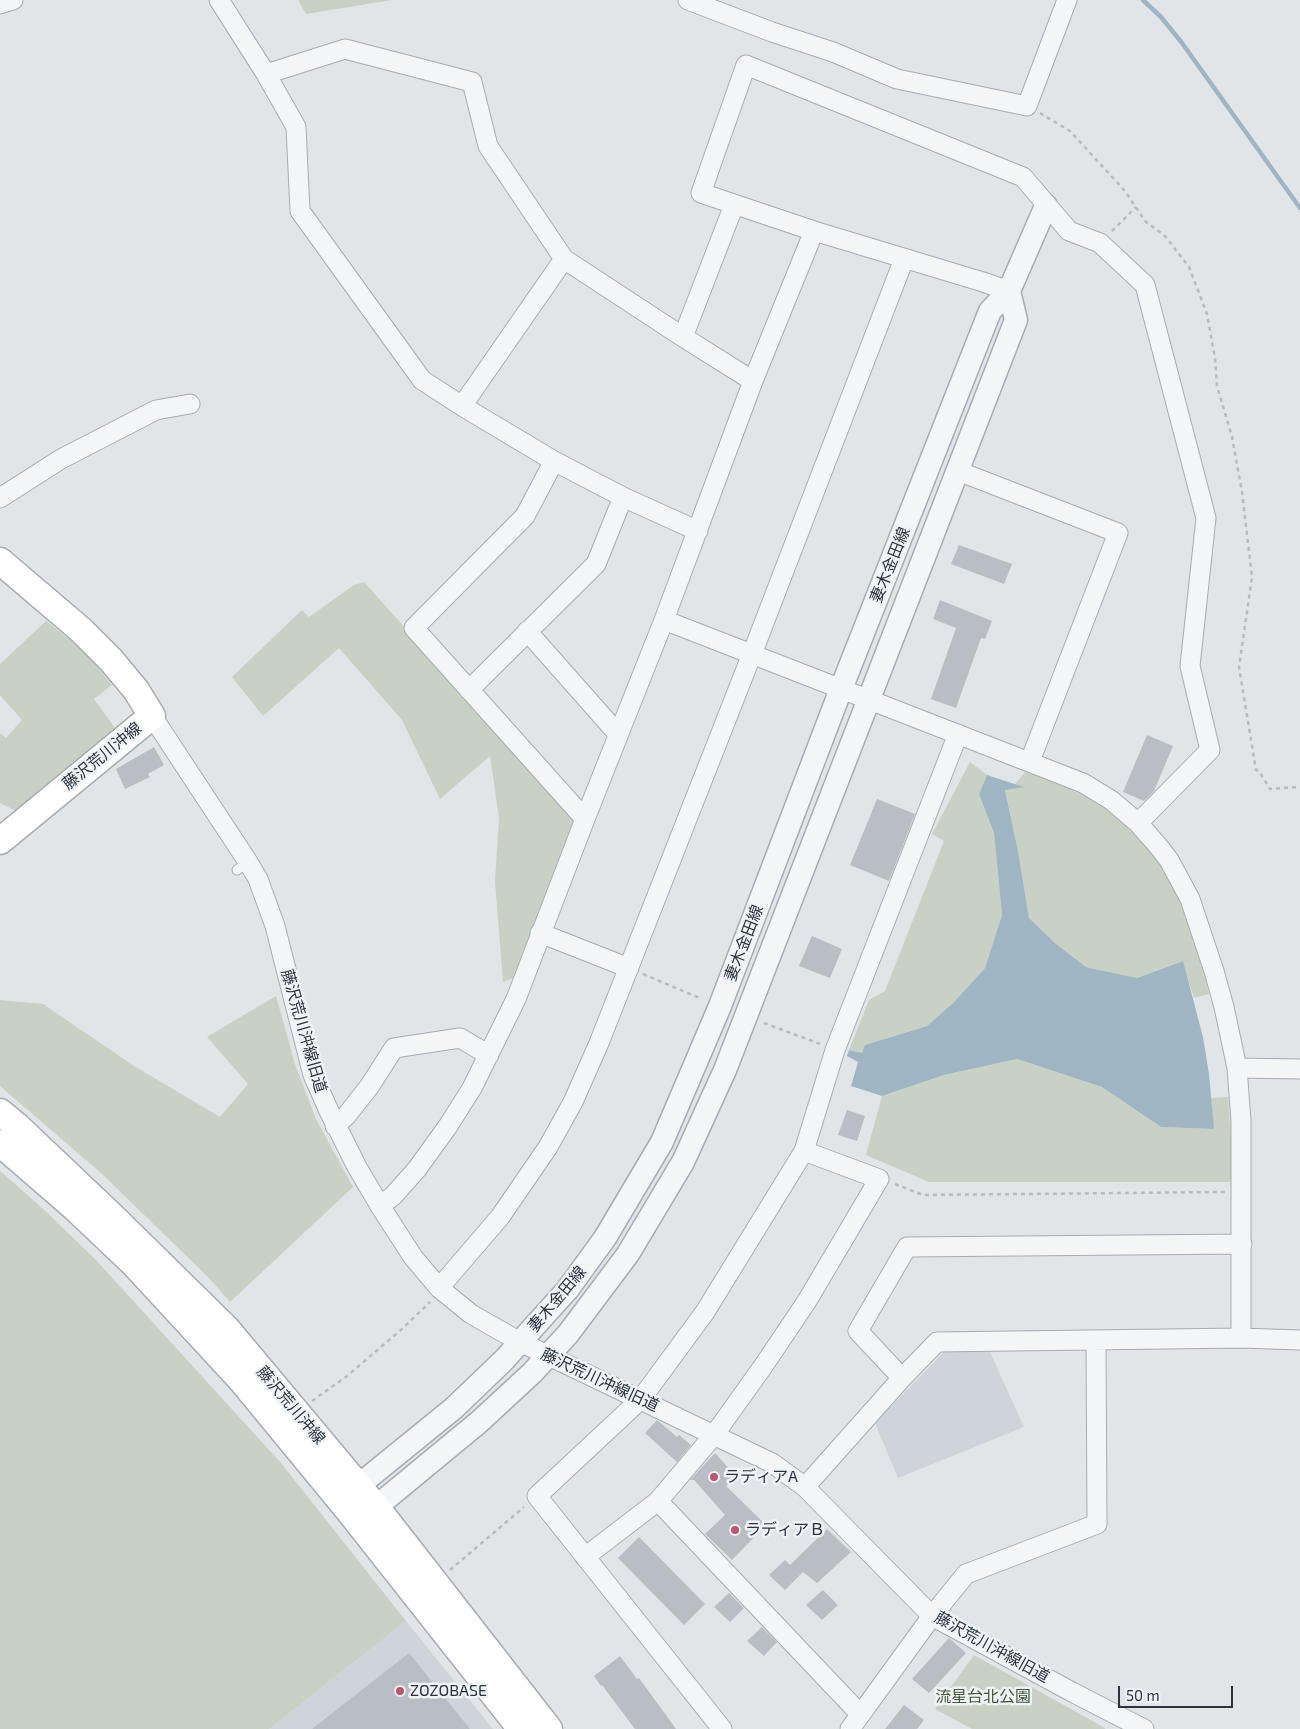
<!DOCTYPE html>
<html>
<head>
<meta charset="utf-8">
<style>
  body { margin:0 }
  #map { position:relative; width:1300px; height:1729px; overflow:hidden; background:#e1e5e8; font-family:"Exo 2",sans-serif }
  canvas { display:block }
  .scale { position:absolute; left:1118px; top:1686px; width:115px; height:22px; box-sizing:border-box; border:2px solid #2b343e; border-top:0; padding-left:6px; font-size:15px; line-height:18px; white-space:nowrap; color:#2b343e; -webkit-text-stroke:4px #f0f3f6; paint-order:stroke }
</style>
</head>
<body>
<div id="map">
<canvas width="1300" height="1729"></canvas>
<div class="scale">50 m</div>
</div>
<script>
const context = document.querySelector('canvas').getContext('2d');
context.lineJoin = 'round';
function paint(path, color) {
  context.fillStyle = color;
  context.fill(path, 'evenodd');
}
function toPath(rows) {
  const path = new Path2D();
  for (const r of rows) {
    path.moveTo(r[0], r[1]);
    for (let i = 2; i < r.length; i += 2) path.lineTo(r[i], r[i + 1]);
  }
  return path;
}
function trace(path, color, width, dash) {
  context.strokeStyle = color;
  context.lineWidth = width;
  context.lineCap = dash ? 'butt' : 'round';
  context.setLineDash(dash || []);
  context.stroke(path);
}
function write(font, color, halo, rows, align = 'center') {
  context.font = font + ' "Exo 2","Noto Sans JP",sans-serif';
  context.lineWidth = 5;
  context.setLineDash([]);
  context.textBaseline = 'middle';
  context.strokeStyle = halo;
  context.fillStyle = color;
  for (const [text, x, y, turn = 0] of rows) {
    context.save();
    context.translate(x, y);
    context.rotate((+turn || 0) * Math.PI / 180);
    context.textAlign = isNaN(turn) ? turn : align;
    if (halo) context.strokeText(text, 0, 0);
    context.fillText(text, 0, 0);
    context.restore();
  }
}
const built = toPath([
  [946,1350,990,1352,1024,1427,898,1478,875,1423],
  [406,1621,493,1729,269,1729]
]);
const green = toPath([
  [298,0,392,0,306,14],
  [364,582,575,817,516,977,503,982,495,881,499,818,490,756,440,799,402,720,339,648,263,716,232,677,302,610,309,617,354,585],
  [46,621,85,652,112,685,94,699,115,728,16,811,0,803,0,733,6,738,22,720,0,695,0,664],
  [970,762,987,775,979,794,994,833,1002,915,985,968,954,1002,927,1026,865,1045,863,1054,849,1050,869,1000,885,991,944,841,932,834],
  [1026,771,1043,774,1114,812,1152,848,1180,892,1196,943,1209,994,1194,998,1182,961,1137,978,1086,967,1055,943,1029,918,1018,851,1005,789,1023,787,1015,784],
  [276,996,295,1064,316,1119,353,1187,230,1302,208,1277,101,1173,0,1086,0,1000,43,1004,134,1066,220,1117,248,1084,207,1037],
  [1017,1059,1102,1087,1161,1127,1213,1129,1211,1098,1228,1097,1234,1182,929,1182,866,1155,882,1096,944,1075],
  [0,1171,40,1206,95,1259,281,1463,406,1621,269,1729,0,1729],
  [974,1655,1105,1728,1105,1729,972,1729,935,1709]
]);
const water = toPath([
  [987,775,1024,787,1005,790,1018,851,1029,918,1055,943,1086,967,1137,978,1183,961,1203,1037,1209,1074,1214,1129,1161,1127,1102,1087,1017,1059,944,1075,882,1096,851,1086,858,1062,847,1056,849,1050,862,1053,865,1045,927,1026,954,1002,985,968,1002,915,994,833,979,794]
]);
const stream = toPath([
  [1143,0,1161,17,1182,43,1300,208]
]);
const building = toPath([
  [959,545,1012,564,1004,584,951,564],
  [940,600,992,621,985,639,981,638,956,708,931,699,956,628,933,619],
  [1147,735,1173,746,1154,791,1144,801,1123,792],
  [154,747,164,765,148,774,150,777,125,789,116,769],
  [877,799,915,814,889,881,850,865],
  [812,936,842,949,830,978,799,966],
  [847,1110,865,1116,857,1141,838,1135],
  [657,1420,677,1437,679,1435,691,1445,677,1462,645,1433],
  [715,1453,736,1476,726,1486,766,1525,732,1560,705,1534,725,1515,694,1480,690,1480],
  [827,1529,851,1552,817,1583,803,1572,785,1590,769,1575,785,1560,790,1565],
  [639,1537,705,1604,684,1625,618,1558],
  [823,1590,838,1605,822,1620,806,1605],
  [729,1593,744,1608,730,1622,714,1607],
  [762,1627,777,1642,764,1656,747,1641],
  [949,1638,966,1653,929,1693,912,1679],
  [409,1653,470,1729,312,1729],
  [620,1656,637,1679,639,1678,676,1729,635,1729,602,1685,601,1686,594,1676],
  [904,1705,924,1720,917,1729,885,1729]
]);
const path = toPath([
  [1040,113,1070,131,1125,191,1145,221,1165,236,1189,267,1207,314,1215,358,1217,386,1232,437,1242,492,1252,577,1239,667,1256,770,1259,771,1270,789,1300,787],
  [1112,231,1136,207],
  [643,974,702,999],
  [764,1023,820,1044],
  [895,1184,923,1195,1225,1192],
  [312,1401,347,1376,402,1329,430,1302],
  [450,1570,524,1507]
]);
const service = toPath([
  [237,870,248,862]
]);
const minor = toPath([
  [219,0,266,74],
  [688,0,772,32,833,52,897,79,1027,106,1067,0],
  [0,4,13,0],
  [1009,291,983,282,814,231,701,193,746,65,1023,177,1069,231,1100,243,1145,285,1206,518,1190,666,1210,750,1138,823],
  [683,337,734,205],
  [462,406,564,259],
  [554,461,525,516,414,628,585,819],
  [958,471,1118,533,1030,761],
  [0,498,61,459,156,410,190,404],
  [698,531,623,497,554,461,462,406,422,380,300,211,296,127,266,74,345,49,472,82,488,146,564,259,683,337,753,381],
  [664,620,1083,783,1111,800,1138,823,1159,847,1169,860,1190,899,1214,971,1224,1007,1237,1068,1241,1121,1241,1338],
  [527,631,618,734],
  [469,690,596,564,623,497],
  [152,716,248,862,258,879,275,926,313,1075,328,1109,357,1167,380,1206,413,1257,439,1288,471,1314,520,1342,772,1463,805,1487,932,1616,1072,1692,1144,1729],
  [540,933,629,968],
  [1237,1068,1300,1069],
  [335,1126,346,1116,369,1087,394,1048,460,1038,489,1055],
  [380,1206,393,1196,417,1169,448,1126,472,1088,516,999,585,819,664,620,753,381,814,231],
  [439,1288,500,1217,548,1147,573,1102,599,1043,752,654,904,259],
  [902,1378,858,1331,907,1247,1242,1244],
  [805,1487,902,1378,937,1342,1241,1338,1300,1340],
  [658,1501,860,1714],
  [585,1557,658,1501,714,1435,764,1365,807,1301,879,1179,804,1151],
  [722,1729,537,1496,641,1399,705,1312,804,1151,835,1050,958,734],
  [850,1729,932,1616,966,1574,1097,1524,1096,1340]
]);
const tertiary = toPath([
  [1009,291,1016,320,725,1070,683,1162,628,1254,568,1334,532,1373,479,1422,376,1507,349,1511,358,1486,454,1408,504,1360,568,1289,605,1238,662,1142,720,1006,841,689,990,311,1009,291,1046,206]
]);
const secondary = toPath([
  [0,561,81,630,111,660,136,690,152,716,0,841],
  [0,1112,17,1126,113,1217,227,1329,376,1507,549,1729],
  [0,1143,75,1208,133,1263,242,1381,349,1511,521,1729]
]);
const markers = [
  [714,1477,5,"#c0546f"],
  [735,1530,5,"#c0546f"],
  [400,1691,5,"#c0546f"]
];
const streetNames = [
  ["妻木金田線",890,565,-68],
  ["藤沢荒川沖線",102,756,-39],
  ["妻木金田線",744,943,-69],
  ["藤沢荒川沖線旧道",304,1031,74],
  ["妻木金田線",557,1299,-50],
  ["藤沢荒川沖線旧道",600,1380,25],
  ["藤沢荒川沖線",291,1405,50],
  ["藤沢荒川沖線旧道",992,1647,29]
];
const poiNames = [
  ["ラディアA",724,1477],
  ["ラディアＢ",745,1530],
  ["ZOZOBASE",410,1691]
];
const parkNames = [
  ["流星台北公園",983,1697]
];
paint(built, '#cfd4da');
paint(green, '#c8d1c3');
paint(water, '#a0b5c4');
trace(stream, '#a0b5c4', 4.5);
paint(building, '#b9bec4');
trace(service, '#a7acb2', 11);
trace(minor, '#a7acb2', 21);
trace(tertiary, '#a7acb2', 25);
trace(secondary, '#a7acb2', 29);
trace(path, '#b7bbc0', 2.5, [4, 4]);
trace(service, '#f3f5f7', 9);
trace(minor, '#f3f5f7', 19);
trace(tertiary, '#f3f5f7', 22);
trace(secondary, '#fff', 26);
for (const [x, y, r, color] of markers) {
  const dot = new Path2D();
  dot.arc(x, y, r, 0, 2 * Math.PI);
  context.fillStyle = color;
  context.fill(dot);
  trace(dot, '#f0f3f6', 2);
}
write('16px', '#2b343e', '#f0f3f6', streetNames);
write('16px', '#2b343e', '#f0f3f6', poiNames, 'left');
write('16px', '#43583a', '#f0f3f6', parkNames);
</script>
</body>
</html>
